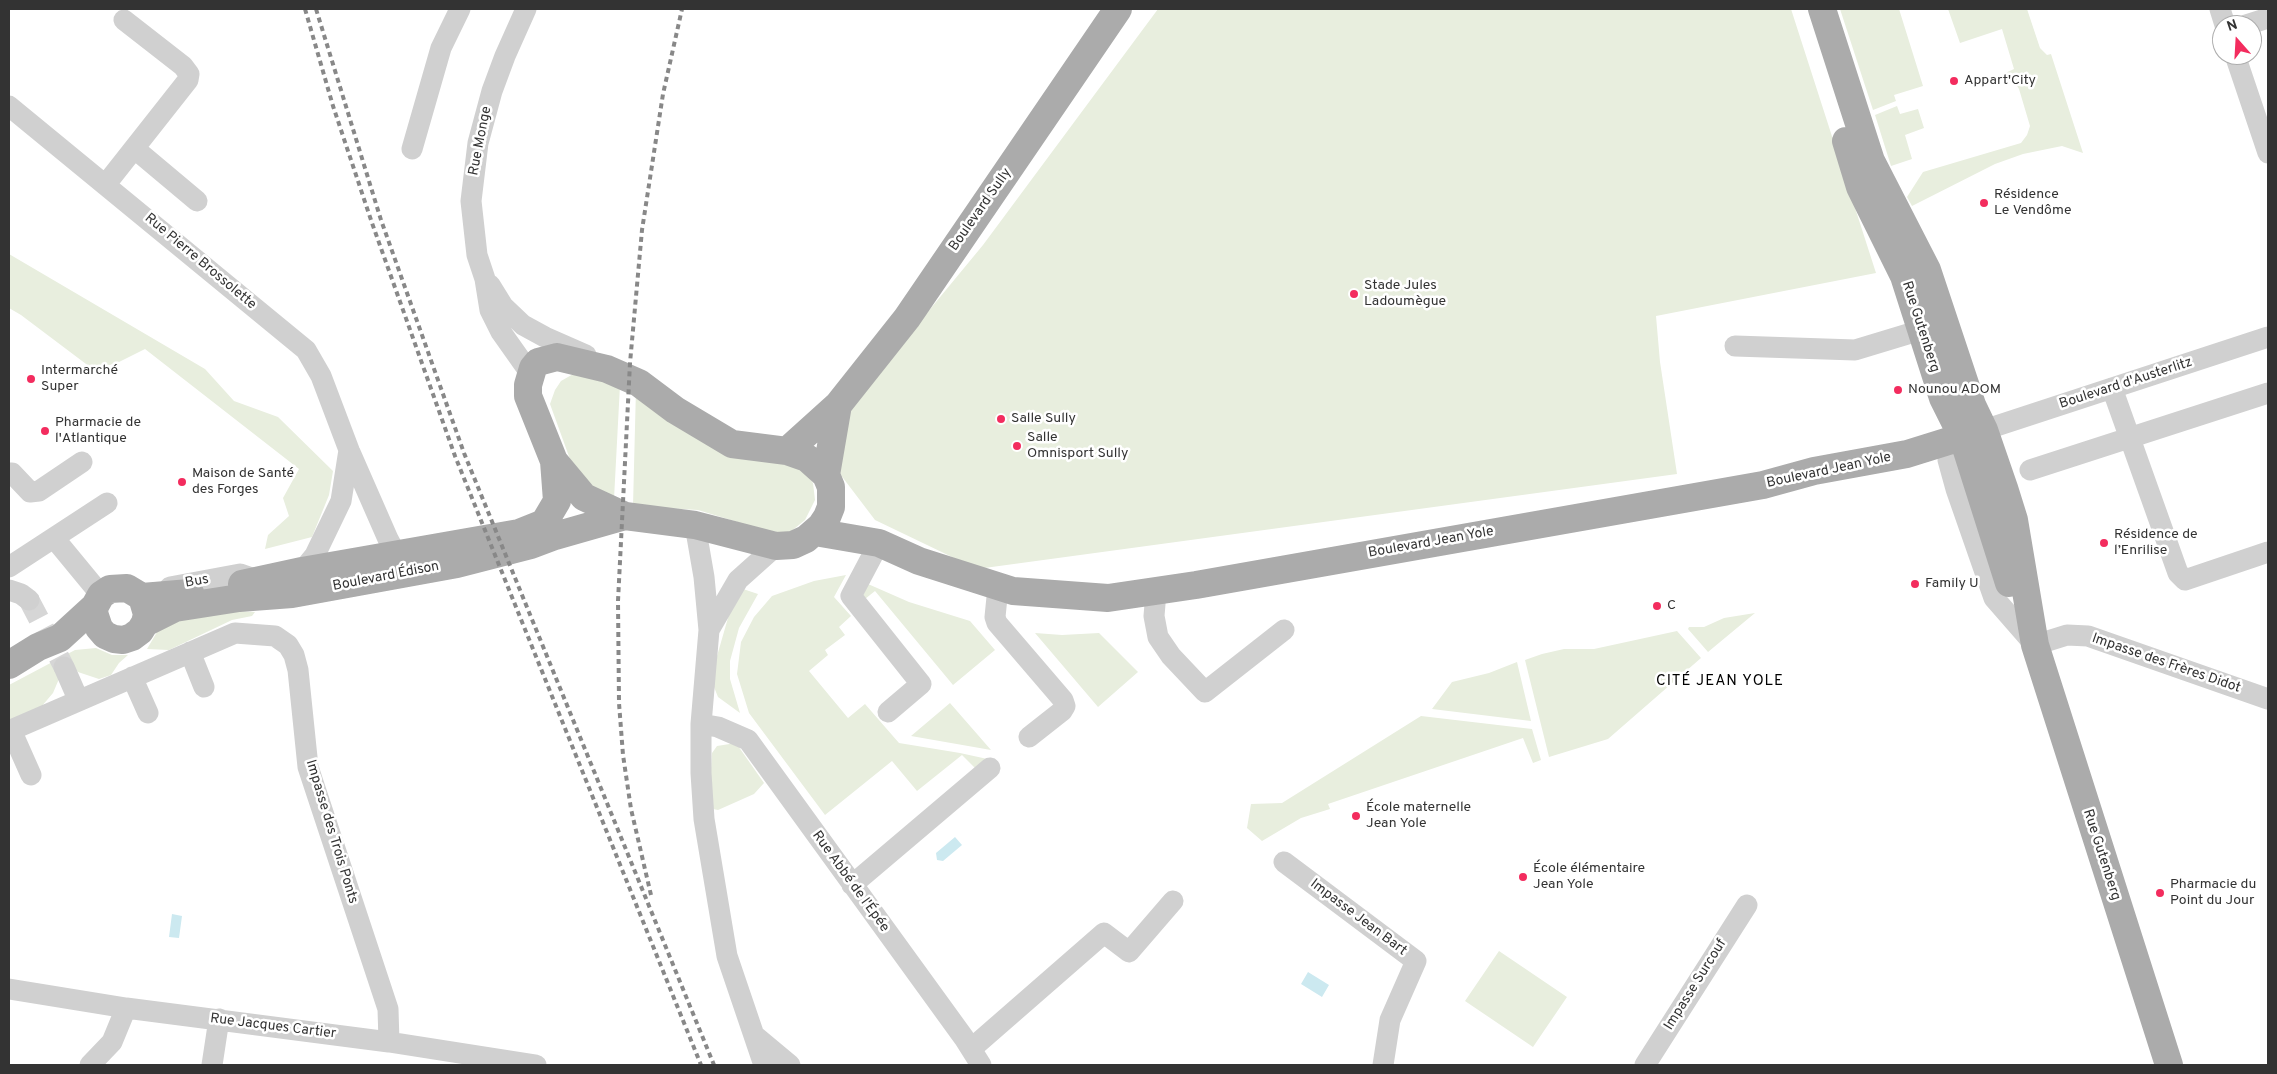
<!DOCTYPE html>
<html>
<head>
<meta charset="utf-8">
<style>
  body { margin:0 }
  #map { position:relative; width:2277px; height:1074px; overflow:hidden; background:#fff; font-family:Overpass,sans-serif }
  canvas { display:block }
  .frame { position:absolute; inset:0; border:10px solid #333; pointer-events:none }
  .north { position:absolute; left:2212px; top:15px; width:50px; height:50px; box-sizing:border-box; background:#fff; border:1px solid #adadad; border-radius:50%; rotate:341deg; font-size:14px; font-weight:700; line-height:20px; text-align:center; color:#333 }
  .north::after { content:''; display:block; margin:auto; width:18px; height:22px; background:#f32c5e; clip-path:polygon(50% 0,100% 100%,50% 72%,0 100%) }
</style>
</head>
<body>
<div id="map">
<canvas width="2277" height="1074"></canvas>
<div class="frame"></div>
<div class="north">N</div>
</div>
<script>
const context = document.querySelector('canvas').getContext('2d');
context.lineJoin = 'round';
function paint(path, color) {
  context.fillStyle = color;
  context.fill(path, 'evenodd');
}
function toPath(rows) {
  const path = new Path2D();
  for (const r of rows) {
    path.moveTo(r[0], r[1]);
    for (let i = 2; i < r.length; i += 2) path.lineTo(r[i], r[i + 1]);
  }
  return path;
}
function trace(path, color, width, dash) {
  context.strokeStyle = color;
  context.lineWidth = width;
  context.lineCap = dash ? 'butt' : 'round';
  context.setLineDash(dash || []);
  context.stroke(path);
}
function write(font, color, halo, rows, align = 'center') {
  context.font = font + ' Overpass,sans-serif';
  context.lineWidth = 5;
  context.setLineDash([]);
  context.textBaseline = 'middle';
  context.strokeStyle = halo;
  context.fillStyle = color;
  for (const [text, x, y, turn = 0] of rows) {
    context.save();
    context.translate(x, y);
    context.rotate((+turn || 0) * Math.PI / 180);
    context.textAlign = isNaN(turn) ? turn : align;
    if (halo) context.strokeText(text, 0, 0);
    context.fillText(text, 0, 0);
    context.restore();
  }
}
const green = toPath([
  [1158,9,1791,9,1876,273,1656,316,1660,362,1677,474,977,569,875,520,818,445,983,245],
  [1840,9,1899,9,1923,86,1894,95,1896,101,1873,110],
  [1948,9,2027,9,2040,48,2047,55,2051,54,2083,153,2062,146,2023,154,1995,164,1912,206,1907,197,1923,172,2021,143,2027,135,2030,126,2019,89,2012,78,2003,74,2014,69,2002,29,1960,43],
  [1897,106,1900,114,1918,109,1924,128,1905,135,1912,159,1891,166,1875,115],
  [9,254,205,369,234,401,278,417,333,471,329,495,312,537,265,549,268,535,289,516,283,498,299,469,145,349,119,362,94,370,21,315,9,308],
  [575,373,620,385,614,499,594,493,575,473,550,404,555,390,561,381],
  [636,388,804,470,813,483,815,500,805,520,789,533,767,531,698,510,633,506],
  [846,575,834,597,851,616,839,627,845,635,825,650,828,655,809,671,848,718,865,704,899,743,960,753,992,760,979,772,962,755,917,791,892,761,825,815,749,713,737,674,741,642,754,617,772,596,814,581],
  [868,584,909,602,970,621,995,650,953,685,875,591,865,599,861,598],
  [743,589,758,594,739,628,730,661,730,679,740,713,718,697,714,687,715,663,730,611],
  [236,611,255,612,252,616,232,620,169,650,147,649,160,627,182,619],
  [1755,613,1708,652,1688,629,1689,627,1704,627,1724,618],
  [1677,631,1701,658,1608,739,1549,757,1525,660,1542,654,1564,649,1594,649],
  [1035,633,1062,635,1099,633,1138,672,1098,707],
  [96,648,112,655,128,655,119,663,111,675,99,679,78,672,67,660,53,693,36,713,9,726,9,685,75,650],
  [1517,662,1531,721,1432,709,1452,682,1489,673],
  [950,703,991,750,911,736],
  [1421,716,1532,729,1541,760,1533,763,1523,738,1328,804,1330,809,1301,818,1262,841,1247,828,1251,804,1282,803],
  [736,743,764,783,754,794,718,810,713,809,710,786,712,753,717,746],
  [1499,951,1567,997,1533,1047,1465,1001]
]);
const water = toPath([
  [955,837,962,845,943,861,937,860,936,853],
  [172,914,182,916,179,938,169,937],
  [1308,972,1329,985,1322,997,1301,984]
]);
const minorTunnel = toPath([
  [29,600,64,667]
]);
const minor = toPath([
  [526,9,505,56,492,91,478,143,471,201,477,255,485,279,490,310,501,332,530,373],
  [2220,9,2225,25],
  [2246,25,2268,18],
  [2235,55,2268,153],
  [9,106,306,350,321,376,349,450,388,539,396,554,409,558],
  [135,149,197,201],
  [412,149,441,48,460,9],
  [106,184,188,80,189,74,183,66,124,20],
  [490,285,503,306,523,325,545,337,586,355],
  [1735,346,1855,350,1921,330],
  [2112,388,2178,573,2185,580,2268,552],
  [1984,430,2268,337],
  [1949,442,1948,460,1956,489,1994,598,2035,645,2067,635,2088,636,2268,699],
  [2030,470,2268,393],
  [9,473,12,473,30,492,39,491,82,462],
  [695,525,704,577,709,630,701,724,701,773,704,819,727,956,764,1065],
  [54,538,101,595],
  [879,543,851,596,921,684,888,712],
  [9,567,107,503],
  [302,571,315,555,341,501,349,450],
  [170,587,240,574,257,580],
  [998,587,995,617,997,623,1063,700,1065,706,1062,711,1029,737],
  [9,590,21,594,29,600],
  [1156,592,1154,616,1158,637,1171,656,1205,692,1284,630],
  [709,630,738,580,776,546],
  [190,652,204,687],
  [64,667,78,699],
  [132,677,148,713],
  [701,724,718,727,748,740,964,1038,981,1065],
  [11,730,31,775],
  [9,731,235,633,275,636,288,645,294,655,298,670,308,767,388,1009,389,1042],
  [1284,862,1416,961,1390,1020,1383,1065],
  [852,885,990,768],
  [9,989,126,1008,389,1042,536,1065],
  [754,1035,790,1065],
  [971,1049,1104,933,1129,952,1173,901],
  [90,1065,112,1042,126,1008],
  [212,1065,219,1019],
  [1645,1065,1747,905]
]);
const major = toPath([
  [1822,9,1871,161,1927,270,1972,405,1984,430,2004,488,2014,520,2035,645,2169,1065],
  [1846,141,1860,187,1904,276,1943,398,1963,438,2009,583],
  [557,357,607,369,639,383,675,410,732,444,787,451,807,458,826,475,831,487,831,507,827,517,821,526,806,539,793,545,776,546,695,525,625,516,584,497,554,461,528,396,528,385,533,368,538,362,557,357],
  [787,451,838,405,907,318,1118,9],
  [826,475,838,405],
  [815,532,879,543,919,561,1013,591,1108,598,1196,585,1763,485,1814,471,1907,454,1984,430],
  [242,584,302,571,519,533,544,523,557,501,554,461],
  [142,597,190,593],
  [145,623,175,608,239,598,292,594,457,564,531,545,555,536,625,516],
  [9,665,38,647,60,638,95,606,101,595,110,589,127,588,142,597,147,614,145,623,140,631,132,637,123,640,114,639,105,635,99,628,94,613,95,606]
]);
const rail = toPath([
  [305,9,333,106,372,223,455,456,701,1065],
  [316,9,381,220,464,453,714,1065],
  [651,895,631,809,623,755,619,703,618,601,630,363,642,230,663,94,682,9]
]);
const markers = [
  [1954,81,5,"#f32c5e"],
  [1984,203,5,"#f32c5e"],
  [1354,294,5,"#f32c5e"],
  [31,379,5,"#f32c5e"],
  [1898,390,5,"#f32c5e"],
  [1001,419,5,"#f32c5e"],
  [45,431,5,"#f32c5e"],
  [1017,446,5,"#f32c5e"],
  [182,482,5,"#f32c5e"],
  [2104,543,5,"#f32c5e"],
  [1915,584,5,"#f32c5e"],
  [1657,606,5,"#f32c5e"],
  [1356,816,5,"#f32c5e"],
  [1523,877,5,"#f32c5e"],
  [2160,893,5,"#f32c5e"]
];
const poiNames = [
  ["Appart'City",1964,81],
  ["Résidence",1994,195],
  ["Le Vendôme",1994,211],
  ["Stade Jules",1364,286],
  ["Ladoumègue",1364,302],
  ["Intermarché",41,371],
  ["Super",41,387],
  ["Nounou ADOM",1908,390],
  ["Salle Sully",1011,419],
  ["Pharmacie de",55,423],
  ["l'Atlantique",55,439],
  ["Salle",1027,438],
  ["Omnisport Sully",1027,454],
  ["Maison de Santé",192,474],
  ["des Forges",192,490],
  ["Résidence de",2114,535],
  ["l’Enrilise",2114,551],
  ["Family U",1925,584],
  ["C",1667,606],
  ["École maternelle",1366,808],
  ["Jean Yole",1366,824],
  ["École élémentaire",1533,869],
  ["Jean Yole",1533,885],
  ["Pharmacie du",2170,885],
  ["Point du Jour",2170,901]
];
const streetNames = [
  ["Rue Monge",481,141,-79],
  ["Boulevard Sully",981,210,-55],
  ["Rue Pierre Brossolette",200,262,40],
  ["Rue Gutenberg",1920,327,72],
  ["Boulevard d'Austerlitz",2126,384,-18],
  ["Boulevard Jean Yole",1829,471,-12],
  ["Boulevard Jean Yole",1431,543,-10],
  ["Boulevard Édison",386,577,-11],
  ["Bus",197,582,-10],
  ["Impasse des Frères Didot",2166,664,19],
  ["Impasse des Trois Ponts",331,832,73],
  ["Rue Gutenberg",2101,855,72],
  ["Rue Abbé de l'Épée",850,882,54],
  ["Impasse Jean Bart",1358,918,37],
  ["Impasse Surcouf",1696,985,-58],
  ["Rue Jacques Cartier",273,1027,7]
];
const neighbourhoodNames = [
  ["CITÉ JEAN YOLE",1720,682]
];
paint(green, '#e8eede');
paint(water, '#cce9f0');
trace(minorTunnel, '#d6d6d6', 21, [21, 11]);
trace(minor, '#d0d0d0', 21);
trace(major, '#ababab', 28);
trace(rail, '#888', 4, [5, 4]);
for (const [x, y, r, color] of markers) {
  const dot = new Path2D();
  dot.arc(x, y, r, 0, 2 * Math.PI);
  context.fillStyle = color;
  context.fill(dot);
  trace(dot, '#fff', 2);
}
write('14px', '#333', '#fff', poiNames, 'left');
write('14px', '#333', '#fff', streetNames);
context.letterSpacing = '1px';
write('15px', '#000', '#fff', neighbourhoodNames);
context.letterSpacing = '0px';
</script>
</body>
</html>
